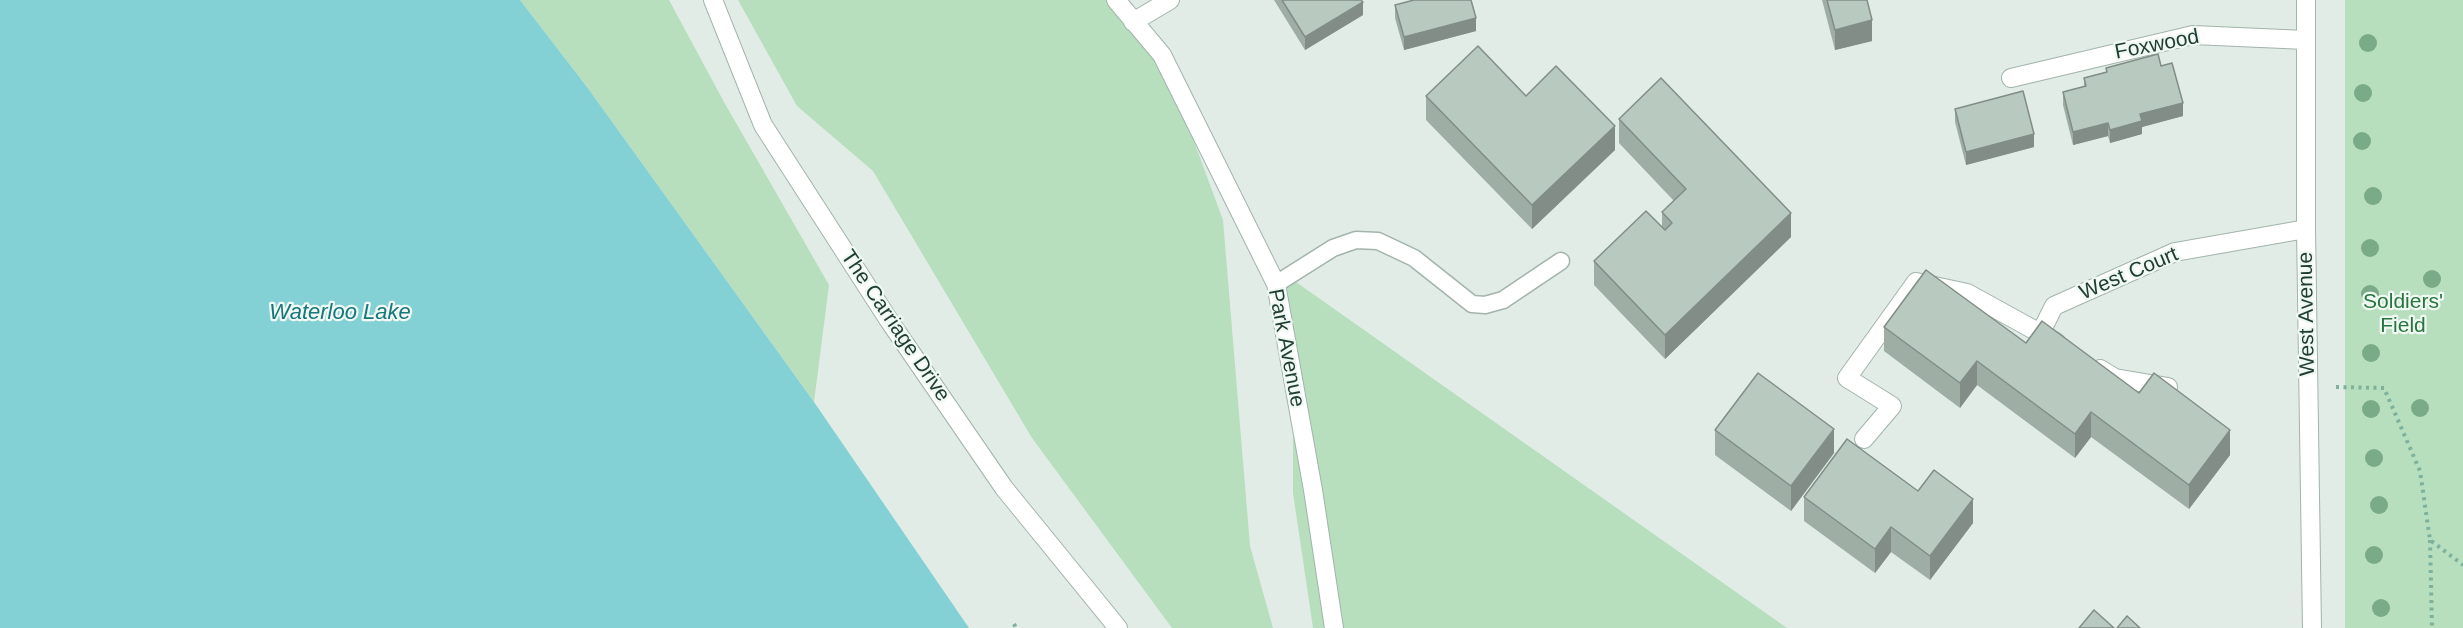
<!DOCTYPE html>
<html>
<head>
<meta charset="utf-8">
<style>
  body { margin:0 }
  canvas { display:block; background:#e0ece5 }
</style>
</head>
<body>
<canvas width="2463" height="628"></canvas>
<script>
const context = document.querySelector('canvas').getContext('2d');
context.lineJoin = 'round';
function paint(path, color) {
  context.fillStyle = color;
  context.fill(path, 'evenodd');
}
function toPath(rows) {
  const path = new Path2D();
  for (const r of rows) {
    path.moveTo(r[0], r[1]);
    for (let i = 2; i < r.length; i += 2) path.lineTo(r[i], r[i + 1]);
  }
  return path;
}
function trace(path, color, width, dash) {
  context.strokeStyle = color;
  context.lineWidth = width;
  context.lineCap = dash ? 'butt' : 'round';
  context.setLineDash(dash || []);
  context.stroke(path);
}
function write(font, color, halo, rows, align = 'center') {
  context.font = font + ' Helvetica,sans-serif';
  context.lineWidth = 4.5;
  context.setLineDash([]);
  context.textBaseline = 'middle';
  context.strokeStyle = halo;
  context.fillStyle = color;
  for (const [text, x, y, turn = 0] of rows) {
    context.save();
    context.translate(x, y);
    context.rotate((+turn || 0) * Math.PI / 180);
    context.textAlign = isNaN(turn) ? turn : align;
    if (halo) context.strokeText(text, 0, 0);
    context.fillText(text, 0, 0);
    context.restore();
  }
}
const green = toPath([
  [520,0,669,0,724,102,829,285,814,402,587,87],
  [738,0,1116,0,1162,55,1223,220,1250,546,1273,628,1172,628,1032,438,873,171,797,106],
  [2345,0,2463,0,2463,628,2345,628],
  [1286,275,1787,628,1313,628,1293,493,1293,371]
]);
const water = toPath([
  [0,0,520,0,587,87,814,402,969,628,0,628]
]);
const path = toPath([
  [2336,387,2384,388,2420,471,2430,540,2463,565],
  [2430,540,2432,628],
  [1014,624,1016,628]
]);
const lane = toPath([
  [1276,284,1333,248,1356,240,1378,241,1414,258,1472,304,1485,305,1503,300,1561,261]
]);
const street = toPath([
  [713,0,763,125,890,322,1004,488,1118,628],
  [1116,0,1162,55,1276,284,1313,490,1334,628],
  [2306,0,2306,229,2312,628],
  [1133,22,1170,0],
  [2011,78,2193,35,2306,40],
  [2041,332,2054,306,2175,252,2306,229],
  [2100,369,2115,378,2168,387],
  [1864,439,1892,406,1847,378,1916,282,1967,293,2056,342]
]);
const trees = [
  [2368,43],
  [2363,93],
  [2362,141],
  [2373,196],
  [2370,248],
  [2432,279],
  [2370,294],
  [2371,353],
  [2420,408],
  [2371,409],
  [2374,458],
  [2379,505],
  [2374,555],
  [2381,608]
];
const wall = toPath([
  [1274,0,1361,0,1363,15,1305,50],
  [1822,0,1867,0,1872,41,1835,50],
  [1395,5,1476,31,1404,50,1395,18],
  [2161,66,2183,116,2142,127,2142,134,2110,143,2108,136,2073,145,2063,105,2063,92,2084,86,2084,78,2106,73,2106,68],
  [1426,96,1526,96,1615,150,1532,229,1426,120],
  [1955,109,2034,147,1966,165,1955,122],
  [1619,119,1791,237,1665,359,1594,285,1594,261,1662,227,1662,212,1674,201,1619,143],
  [1884,327,2026,343,2139,393,2230,455,2189,509,2091,437,2075,458,1977,385,1960,408,1884,351],
  [1715,430,1834,453,1791,511,1715,455],
  [1918,491,1973,523,1930,580,1891,552,1875,573,1804,521,1804,497]
]);
const shadedWall = toPath([
  [1363,2,1363,15,1305,50,1305,37],
  [1476,18,1476,31,1404,50,1404,37],
  [1872,20,1872,41,1835,50,1835,30],
  [2183,103,2183,116,2142,127,2142,134,2110,143,2110,130,2140,114],
  [2108,123,2108,136,2073,145,2073,132],
  [1615,126,1615,150,1532,229,1532,205],
  [2034,134,2034,147,1966,165,1966,152],
  [1791,213,1791,237,1665,359,1665,335],
  [1977,361,1977,385,1960,408,1960,383],
  [2091,412,2091,437,2075,458,2075,434],
  [1834,429,1834,453,1791,511,1791,486],
  [2230,430,2230,455,2189,509,2189,485],
  [1973,499,1973,523,1930,580,1930,556],
  [1891,527,1891,552,1875,573,1875,549]
]);
const building = toPath([
  [1282,0,1361,0,1363,2,1305,37,1282,0],
  [1414,0,1471,0,1476,18,1404,37,1395,5,1414,0],
  [1827,0,1867,0,1872,20,1835,30,1827,0],
  [1478,46,1526,96,1556,66,1615,126,1532,205,1426,96,1478,46],
  [2158,54,2161,66,2172,63,2183,103,2140,114,2142,121,2110,130,2108,123,2073,132,2063,92,2086,86,2084,78,2107,72,2106,68,2158,54],
  [1661,78,1791,213,1665,335,1594,261,1646,211,1665,230,1672,223,1662,212,1686,189,1619,119,1661,78],
  [2023,91,2034,134,1966,152,1955,109,2023,91],
  [1926,270,2026,343,2042,321,2139,393,2154,373,2230,430,2189,485,2091,412,2075,434,1977,361,1960,383,1884,327,1926,270],
  [1758,373,1834,429,1791,486,1715,430,1758,373],
  [1847,439,1918,491,1934,470,1973,499,1930,556,1891,527,1875,549,1804,497,1847,439],
  [2094,610,2114,628,2079,628,2094,610],
  [2127,616,2140,628,2117,628,2127,616]
]);
const streetNames = [
  ["Foxwood",2157,45,-11],
  ["West Court",2129,274,-23],
  ["West Avenue",2307,314,-91],
  ["The Carriage Drive",895,326,56],
  ["Park Avenue",1286,348,79]
];
const parkNames = [
  ["Soldiers'",2403,302],
  ["Field",2403,326]
];
const waterNames = [
  ["Waterloo Lake",340,313]
];
paint(green, '#b7dfbd');
paint(water, '#84d1d5');
trace(lane, '#a2b4ac', 19);
trace(street, '#a2b4ac', 20);
trace(path, '#7eb19c', 4, [3, 4.5]);
trace(lane, '#fff', 16);
trace(street, '#fff', 18);
context.fillStyle = '#7aab89';
for (const [x, y] of trees) {
  context.beginPath();
  context.arc(x, y, 9, 0, 2 * Math.PI);
  context.fill();
}
paint(wall, '#9eaea5');
paint(shadedWall, '#818d86');
paint(building, '#b8cac0');
trace(building, '#818d86', 1.5);
write('21px', '#1f3d32', '#f0f8f3', streetNames);
write('21px', '#27763d', '#f0f8f3', parkNames);
write('italic 22px', '#16777c', '#f0f8f3', waterNames);
</script>
</body>
</html>
